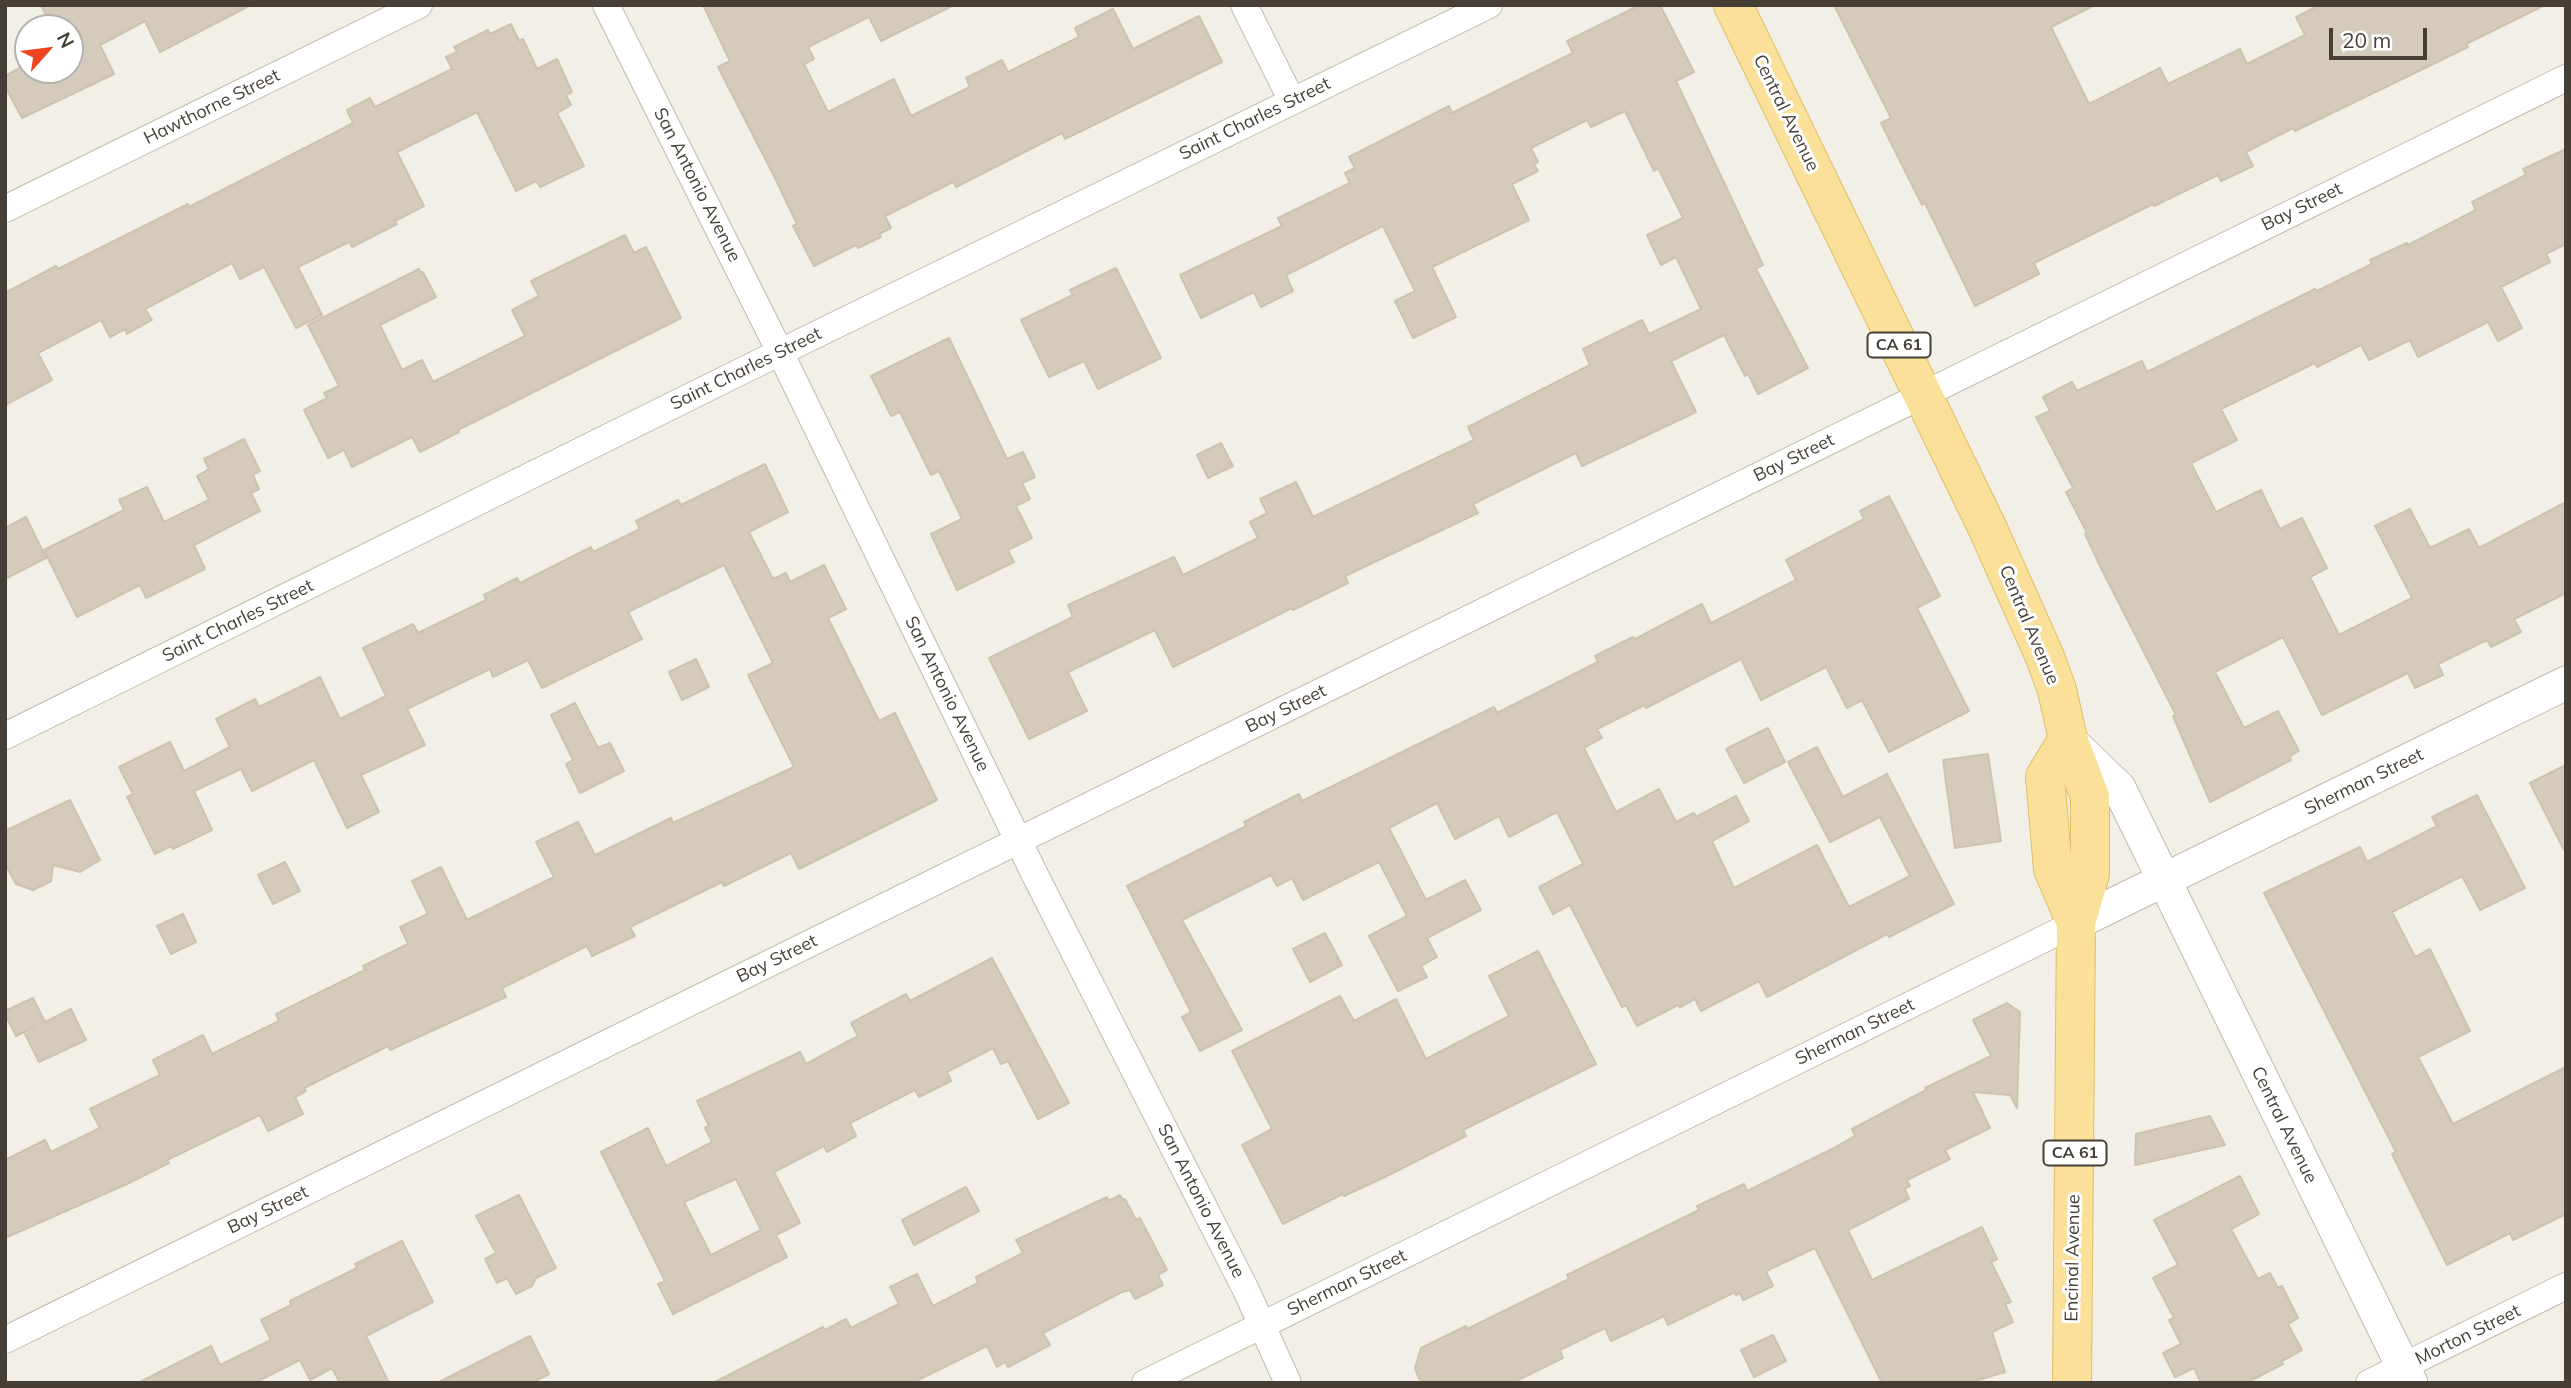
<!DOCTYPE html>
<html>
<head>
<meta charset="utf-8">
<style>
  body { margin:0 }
  #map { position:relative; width:2571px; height:1388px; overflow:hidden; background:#f2efe6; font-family:Mulish,sans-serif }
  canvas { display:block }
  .frame { position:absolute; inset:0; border:7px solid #453f36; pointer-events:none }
  .north { position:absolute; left:14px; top:14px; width:70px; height:70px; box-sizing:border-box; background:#fff; border:2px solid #b5b2af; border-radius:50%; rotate:62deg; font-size:19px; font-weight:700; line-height:28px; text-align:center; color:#453f36 }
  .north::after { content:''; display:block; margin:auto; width:24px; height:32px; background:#f1431e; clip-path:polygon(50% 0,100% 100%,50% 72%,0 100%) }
  .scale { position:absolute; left:2329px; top:28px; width:98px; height:32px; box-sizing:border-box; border:4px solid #453f36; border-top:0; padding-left:9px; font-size:21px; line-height:24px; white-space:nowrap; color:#453f36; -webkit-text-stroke:5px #fff; paint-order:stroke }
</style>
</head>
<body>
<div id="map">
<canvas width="2571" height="1388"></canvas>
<div class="frame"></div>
<div class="north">N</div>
<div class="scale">20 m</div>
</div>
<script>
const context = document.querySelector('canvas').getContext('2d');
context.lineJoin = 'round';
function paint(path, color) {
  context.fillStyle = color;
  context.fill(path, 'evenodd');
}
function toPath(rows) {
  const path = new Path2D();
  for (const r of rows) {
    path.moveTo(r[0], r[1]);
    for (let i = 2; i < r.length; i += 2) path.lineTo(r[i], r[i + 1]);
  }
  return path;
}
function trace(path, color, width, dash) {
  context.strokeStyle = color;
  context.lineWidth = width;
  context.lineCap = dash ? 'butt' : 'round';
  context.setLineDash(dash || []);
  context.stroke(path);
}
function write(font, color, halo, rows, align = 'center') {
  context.font = font + ' Mulish,sans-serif';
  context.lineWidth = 6;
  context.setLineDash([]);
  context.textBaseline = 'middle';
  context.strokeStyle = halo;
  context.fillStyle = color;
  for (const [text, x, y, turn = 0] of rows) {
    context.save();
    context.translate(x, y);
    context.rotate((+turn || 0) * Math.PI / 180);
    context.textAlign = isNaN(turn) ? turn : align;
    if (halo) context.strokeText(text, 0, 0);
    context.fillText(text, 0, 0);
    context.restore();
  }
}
const building = toPath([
  [41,5,251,5,160,52,145,21,100,45,114,74,22,118,5,86,5,76,27,64,24,57,28,55,28,70,70,70,70,28,52,28,41,5],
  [703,5,954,5,881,41,869,17,808,47,814,59,804,64,828,112,894,79,911,116,970,87,966,78,1002,60,1008,72,1079,37,1075,28,1113,9,1133,49,1199,16,1222,62,1065,139,1062,133,956,187,953,182,885,216,891,228,879,234,881,237,858,248,856,245,814,266,793,226,797,224,775,178,718,67,730,61,703,5],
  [1640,5,1660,5,1694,72,1676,81,1763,265,1756,269,1808,368,1758,394,1748,374,1745,376,1724,335,1671,361,1696,412,1582,466,1576,453,1473,504,1478,513,1345,576,1348,583,1293,610,1292,608,1173,667,1155,630,1068,672,1087,711,1029,739,989,658,1073,617,1068,605,1174,557,1183,575,1258,538,1250,522,1267,513,1260,499,1296,482,1313,517,1474,440,1468,427,1590,365,1583,349,1642,320,1649,334,1701,309,1676,257,1661,265,1647,235,1683,218,1658,168,1654,171,1625,111,1591,127,1587,120,1531,148,1538,162,1534,164,1538,171,1512,184,1529,220,1432,267,1456,317,1413,338,1395,301,1415,291,1383,226,1286,275,1293,291,1261,307,1254,292,1201,318,1180,275,1282,226,1278,218,1350,183,1345,173,1355,168,1349,157,1449,106,1452,113,1573,53,1567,41,1640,5],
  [1834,5,2095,5,2051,27,2089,104,2160,68,2168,84,2240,49,2247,64,2305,35,2296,17,2320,5,2545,5,2466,44,2468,47,2427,67,2295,131,2293,128,2246,152,2253,166,2221,181,2218,175,2154,206,2153,204,2034,263,2039,274,1975,306,1925,203,1922,205,1881,123,1891,118,1834,5],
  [511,24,519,41,523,39,537,69,557,59,572,92,566,95,571,105,557,113,584,166,540,187,536,181,516,191,477,112,397,152,424,206,395,221,397,224,352,247,349,242,298,267,322,315,296,328,264,267,240,279,232,263,145,309,152,320,127,334,125,329,110,337,101,320,38,353,52,380,5,405,5,293,56,266,58,269,188,204,189,207,340,130,353,123,347,110,370,98,375,107,452,69,446,57,457,52,454,47,488,30,490,34,511,24],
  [2566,149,2566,244,2546,254,2550,262,2501,287,2522,328,2498,341,2488,322,2418,357,2410,340,2369,360,2361,345,2317,367,2315,363,2221,409,2237,440,2191,463,2216,512,2261,490,2280,529,2302,518,2327,568,2310,577,2339,635,2412,598,2375,526,2410,509,2430,548,2469,529,2479,548,2566,502,2566,593,2514,619,2521,632,2491,647,2487,640,2438,664,2443,675,2415,688,2408,673,2322,715,2283,637,2215,672,2244,728,2278,711,2299,751,2290,756,2291,760,2210,802,2173,716,2176,715,2100,566,2085,534,2087,533,2066,492,2073,488,2036,417,2050,411,2043,397,2072,382,2077,391,2142,361,2147,372,2315,289,2317,291,2372,264,2370,260,2407,243,2408,245,2476,210,2472,202,2526,175,2523,169,2566,149],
  [625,235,634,253,646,247,681,318,458,430,459,432,420,452,412,437,352,467,344,450,328,458,304,410,327,398,324,393,339,386,308,325,419,269,421,273,423,272,436,297,380,325,402,370,422,360,433,382,525,336,512,310,539,296,531,281,625,235],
  [1116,268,1161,358,1098,389,1084,361,1049,377,1021,320,1073,295,1070,290,1116,268],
  [949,338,1007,459,1023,452,1035,477,1022,483,1030,499,1016,506,1032,538,1008,550,1014,562,957,590,931,534,962,519,939,471,931,475,900,412,891,416,871,376,949,338],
  [244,439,260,471,253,475,259,489,251,493,260,511,194,545,205,569,146,598,140,585,77,617,44,550,124,510,119,500,147,487,164,522,209,500,197,476,209,469,204,459,244,439],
  [1221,443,1233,466,1208,478,1197,455,1221,443],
  [765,464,788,512,749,532,773,579,786,573,790,582,824,565,846,609,828,618,879,721,895,713,937,800,799,869,791,853,724,886,722,882,630,927,635,936,592,956,587,946,502,988,506,997,390,1050,388,1046,304,1088,306,1091,295,1097,303,1114,268,1131,260,1115,167,1160,169,1163,127,1184,5,1238,5,1160,45,1140,51,1152,100,1128,90,1109,160,1075,153,1060,203,1035,212,1054,279,1021,276,1014,365,970,363,966,408,944,400,927,428,914,412,881,441,867,467,920,554,877,536,842,578,822,595,855,671,818,673,823,794,767,748,675,773,663,724,565,628,612,642,639,542,688,528,660,493,677,490,669,407,709,425,745,361,775,379,812,347,828,314,760,252,791,241,769,194,791,212,830,173,849,171,846,155,854,127,797,133,794,119,767,170,742,184,771,230,747,216,719,255,699,259,707,320,677,340,719,386,696,363,648,413,624,418,633,486,600,484,595,517,578,520,583,591,547,593,552,640,529,636,521,678,500,681,505,765,464],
  [1889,496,1940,596,1917,608,1969,711,1889,752,1862,700,1847,708,1826,667,1761,700,1741,659,1646,708,1645,705,1597,729,1602,738,1584,748,1616,812,1659,789,1676,822,1694,813,1696,817,1736,796,1749,821,1712,841,1734,888,1817,845,1849,907,1910,876,1880,817,1830,842,1788,762,1817,747,1843,797,1887,774,1954,904,1889,937,1887,934,1767,997,1759,981,1701,1011,1695,999,1680,1007,1678,1005,1637,1026,1626,1005,1622,1007,1570,905,1553,914,1539,887,1583,864,1557,812,1509,837,1499,816,1455,839,1437,803,1389,828,1426,900,1465,880,1481,910,1427,938,1437,957,1421,966,1427,977,1398,991,1369,936,1407,916,1379,862,1303,900,1292,878,1277,886,1271,875,1182,920,1242,1030,1200,1051,1182,1017,1191,1012,1127,886,1246,826,1244,822,1299,794,1302,801,1494,707,1497,713,1598,662,1595,656,1633,637,1635,639,1702,604,1711,623,1796,580,1786,560,1864,519,1860,511,1889,496],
  [26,517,46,558,5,579,5,528,26,517],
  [696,659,709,687,682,700,669,672,696,659],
  [575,703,598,748,610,743,624,771,580,793,566,764,573,760,551,715,575,703],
  [1768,728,1785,762,1744,783,1726,749,1768,728],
  [1988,754,2001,841,1955,848,1943,760,1988,754],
  [2566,765,2566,854,2530,783,2566,765],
  [2477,795,2525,888,2480,910,2462,876,2392,912,2415,957,2430,949,2470,1031,2418,1057,2453,1124,2566,1067,2566,1214,2513,1240,2510,1233,2447,1265,2392,1154,2396,1152,2264,893,2360,847,2367,862,2437,826,2432,817,2477,795],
  [70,800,100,860,80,872,53,865,51,881,33,890,16,884,5,864,5,831,70,800],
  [285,862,300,891,273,904,258,875,285,862],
  [183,914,196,942,171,954,157,926,183,914],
  [1325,933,1342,965,1310,982,1293,949,1325,933],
  [1538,951,1596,1064,1463,1130,1466,1136,1385,1177,1344,1196,1343,1194,1283,1224,1242,1145,1272,1129,1232,1051,1340,996,1354,1021,1396,999,1426,1059,1509,1016,1489,976,1538,951],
  [992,958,1069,1103,1038,1119,1008,1061,1001,1064,993,1048,947,1072,951,1081,919,1097,915,1090,850,1123,856,1136,827,1152,824,1146,774,1172,800,1223,776,1235,787,1257,673,1314,658,1284,665,1281,601,1152,648,1128,666,1166,712,1142,705,1128,709,1126,697,1101,800,1052,806,1064,858,1036,851,1023,906,994,910,1001,992,958],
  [736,1179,761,1230,711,1255,684,1202,736,1179],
  [33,998,45,1022,71,1009,86,1040,39,1062,24,1032,35,1026,16,1036,5,1014,5,1011,33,998],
  [2007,1003,2020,1012,2017,1108,2010,1095,1973,1092,1990,1128,1945,1150,1950,1159,1907,1180,1910,1186,1905,1189,1909,1199,1848,1230,1872,1280,1982,1227,1997,1259,1991,1262,2011,1302,2005,1304,2013,1322,1992,1332,2005,1372,1968,1383,1882,1383,1815,1248,1766,1271,1773,1286,1743,1300,1740,1293,1736,1295,1735,1292,1668,1325,1664,1316,1611,1341,1605,1328,1560,1350,1563,1358,1512,1383,1436,1383,1419,1379,1415,1368,1421,1348,1466,1326,1467,1329,1569,1279,1567,1275,1699,1210,1697,1206,1744,1184,1747,1191,1832,1149,1855,1136,1852,1129,1928,1089,1925,1088,1991,1056,1973,1020,2007,1003],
  [2210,1116,2225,1145,2135,1165,2136,1134,2210,1116],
  [2240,1176,2259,1214,2231,1229,2258,1279,2270,1273,2278,1288,2282,1286,2298,1318,2288,1324,2302,1350,2282,1361,2283,1364,2246,1383,2201,1383,2194,1368,2175,1377,2163,1353,2181,1344,2169,1320,2174,1318,2153,1278,2178,1265,2154,1220,2240,1176],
  [966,1187,979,1211,914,1245,902,1220,966,1187],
  [519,1195,556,1268,536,1278,532,1286,516,1294,507,1278,497,1283,485,1259,496,1253,476,1216,519,1195],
  [1120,1195,1123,1200,1125,1199,1136,1220,1140,1218,1167,1270,1158,1275,1163,1285,1135,1299,1130,1290,1122,1292,1043,1333,1050,1345,1008,1367,1005,1362,997,1367,987,1346,912,1383,713,1383,823,1327,825,1330,846,1319,851,1328,899,1304,890,1287,917,1274,933,1306,978,1283,976,1277,1023,1253,1016,1240,1107,1197,1109,1201,1120,1195],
  [402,1241,433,1302,366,1336,389,1383,340,1383,332,1368,310,1380,300,1360,254,1383,138,1383,211,1346,220,1365,271,1340,261,1320,291,1305,290,1301,357,1268,355,1264,402,1241],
  [1773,1335,1786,1361,1754,1377,1741,1350,1773,1335],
  [530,1336,549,1374,531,1383,437,1383,530,1336]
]);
const minor = toPath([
  [606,5,780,352,1035,875,1246,1290,1288,1383],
  [1244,5,1292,101],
  [5,209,419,5],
  [5,736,748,368,1489,5],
  [5,1340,2566,78],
  [1145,1383,2076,923],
  [2369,1383,2566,1286]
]);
const tertiary = toPath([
  [2068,739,2119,788,2411,1383],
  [2076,923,2566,683]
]);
const primary = toPath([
  [1733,5,1987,527,2045,657,2057,690,2068,739,2090,797,2090,874,2076,923,2072,1383],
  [2068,739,2045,777,2053,869,2076,923]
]);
const shields = [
  [1899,345,63],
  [2075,1153,63]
];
const shieldNames = [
  ["CA 61",1899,345],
  ["CA 61",2075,1153]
];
const streetNames = [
  ["Hawthorne Street",212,107,-26],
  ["Central Avenue",1786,113,64],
  ["Saint Charles Street",1255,119,-26],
  ["San Antonio Avenue",697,185,63],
  ["Bay Street",2302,207,-26],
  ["Saint Charles Street",746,369,-26],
  ["Bay Street",1794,458,-26],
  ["Saint Charles Street",238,621,-26],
  ["Central Avenue",2029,625,67],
  ["San Antonio Avenue",947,694,64],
  ["Bay Street",1286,709,-26],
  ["Sherman Street",2364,782,-26],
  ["Bay Street",777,959,-26],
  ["Sherman Street",1855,1032,-26],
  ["Central Avenue",2284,1125,64],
  ["San Antonio Avenue",1201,1201,63],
  ["Bay Street",268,1210,-26],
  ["Encinal Avenue",2073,1258,-89],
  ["Sherman Street",1347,1283,-26],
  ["Morton Street",2468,1335,-26]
];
paint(building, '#d4cbbc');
trace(building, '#cec3b0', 2);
trace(minor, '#c0baac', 28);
trace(tertiary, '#c0baac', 35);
trace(primary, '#dfbe68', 40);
trace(minor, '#fff', 26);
trace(tertiary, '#fff', 33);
trace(primary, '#fae098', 38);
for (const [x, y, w] of shields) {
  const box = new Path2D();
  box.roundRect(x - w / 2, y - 12.5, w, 25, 5);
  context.fillStyle = '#fff';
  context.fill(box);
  trace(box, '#453f36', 2);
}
write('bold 16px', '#453f36', null, shieldNames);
write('18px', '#453f36', '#fff', streetNames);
</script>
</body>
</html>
